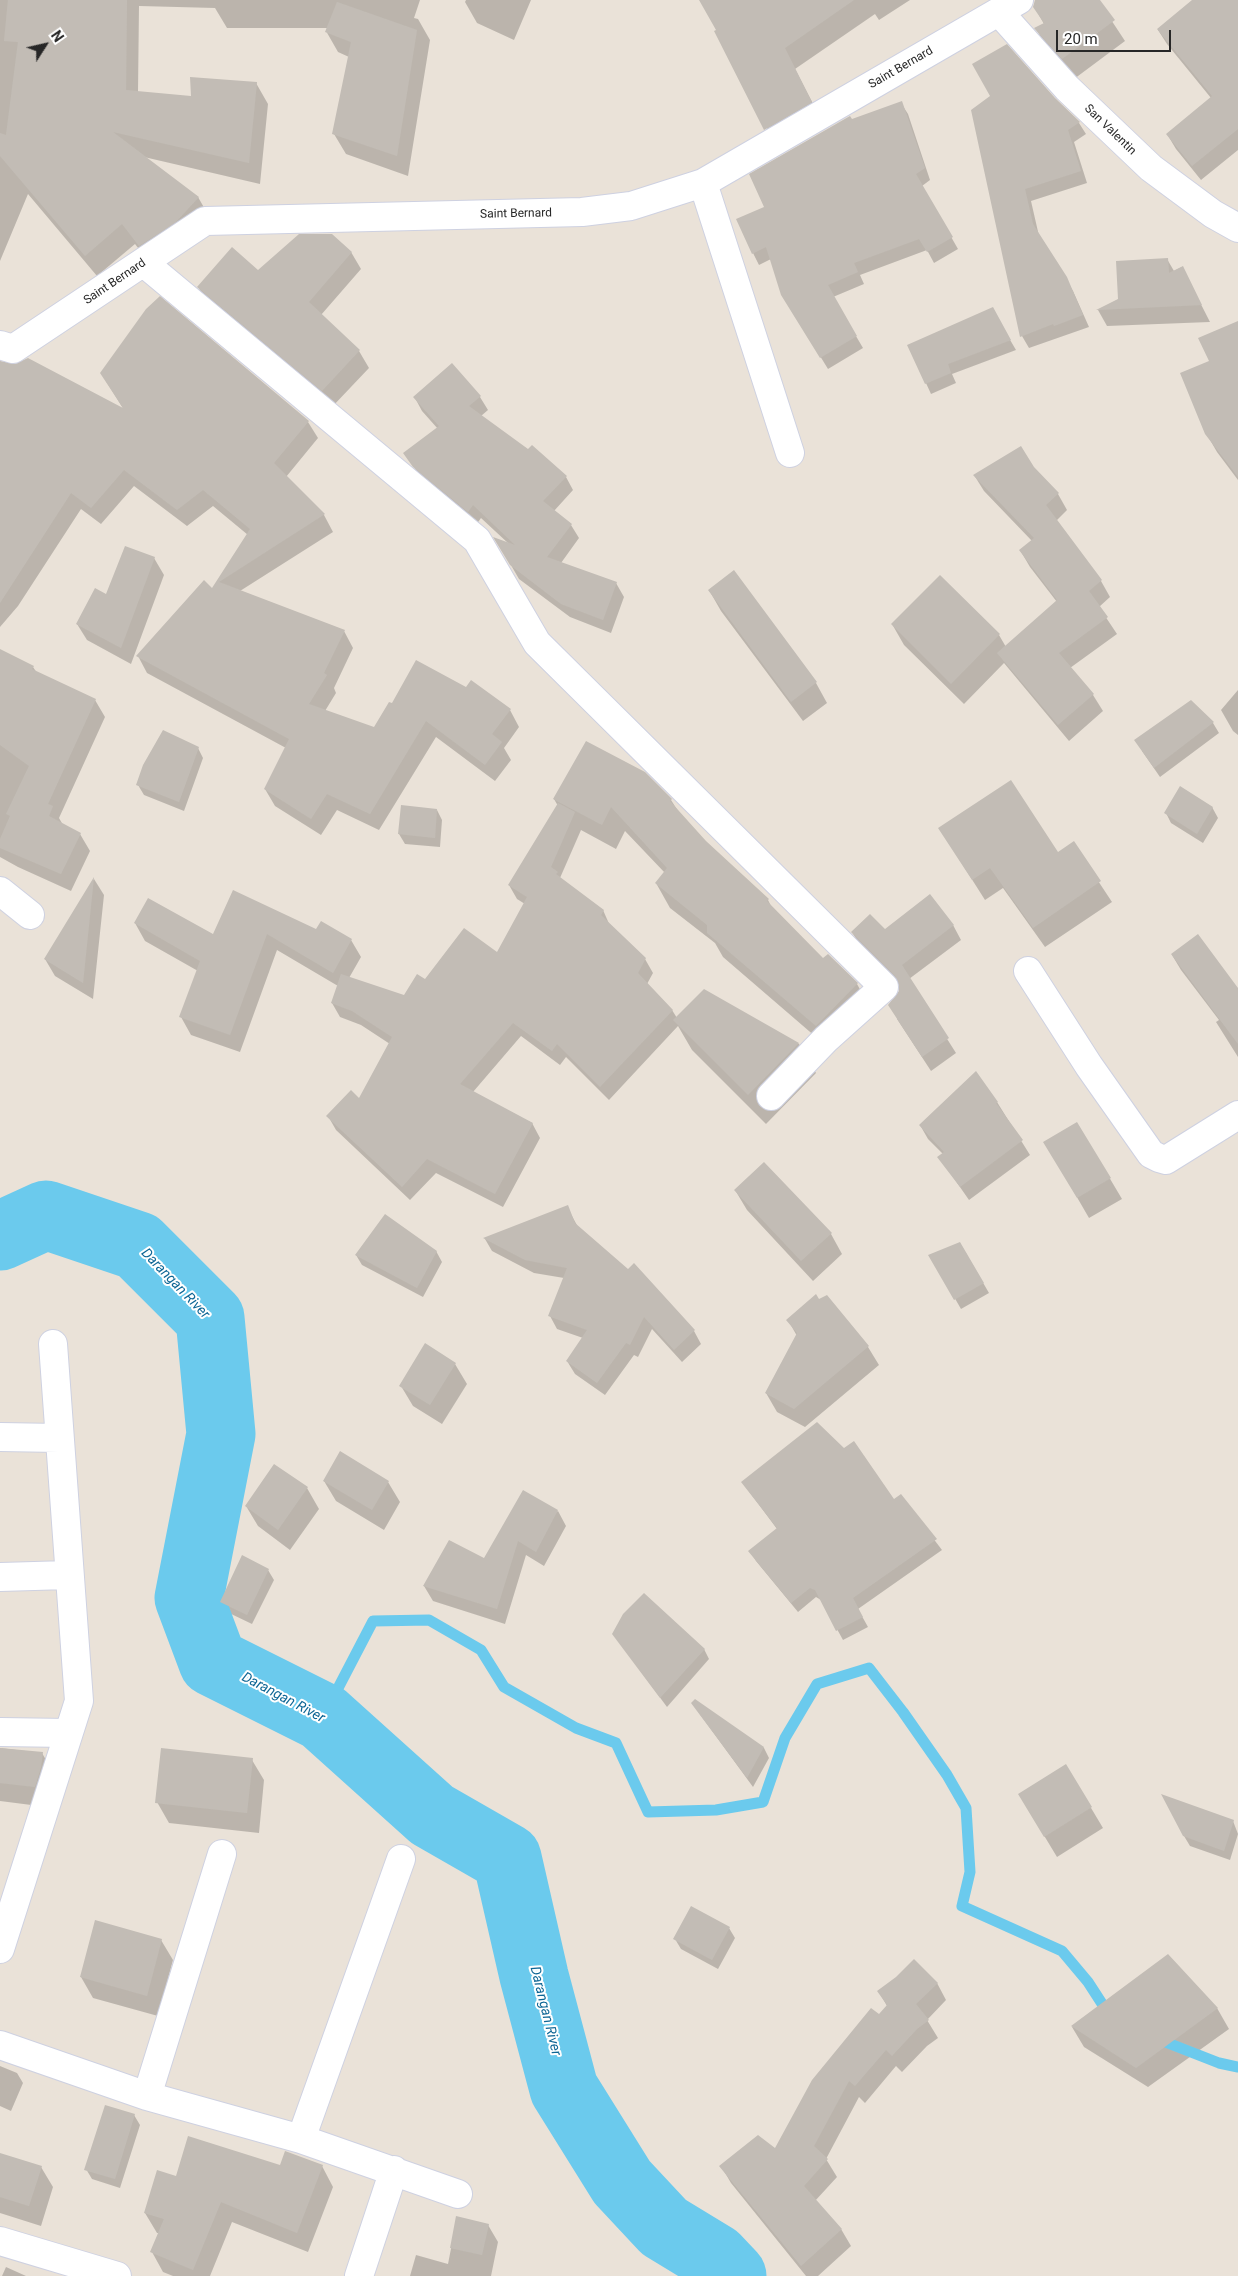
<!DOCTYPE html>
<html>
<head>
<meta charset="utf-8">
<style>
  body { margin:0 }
  #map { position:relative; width:1238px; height:2276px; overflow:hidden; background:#eae2d8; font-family:Roboto,sans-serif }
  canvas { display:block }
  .north { position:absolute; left:20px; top:20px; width:50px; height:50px; -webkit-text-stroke:4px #fff; paint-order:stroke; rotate:55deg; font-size:14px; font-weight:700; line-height:20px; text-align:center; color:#272727 }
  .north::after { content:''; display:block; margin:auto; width:18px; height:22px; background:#272727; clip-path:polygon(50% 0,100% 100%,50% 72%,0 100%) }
  .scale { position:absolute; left:1056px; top:30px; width:115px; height:22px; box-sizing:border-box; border:2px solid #272727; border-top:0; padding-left:6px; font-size:15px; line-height:18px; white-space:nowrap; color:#272727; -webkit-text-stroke:4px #fff; paint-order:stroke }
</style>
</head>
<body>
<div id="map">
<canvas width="1238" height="2276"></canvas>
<div class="north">N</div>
<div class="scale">20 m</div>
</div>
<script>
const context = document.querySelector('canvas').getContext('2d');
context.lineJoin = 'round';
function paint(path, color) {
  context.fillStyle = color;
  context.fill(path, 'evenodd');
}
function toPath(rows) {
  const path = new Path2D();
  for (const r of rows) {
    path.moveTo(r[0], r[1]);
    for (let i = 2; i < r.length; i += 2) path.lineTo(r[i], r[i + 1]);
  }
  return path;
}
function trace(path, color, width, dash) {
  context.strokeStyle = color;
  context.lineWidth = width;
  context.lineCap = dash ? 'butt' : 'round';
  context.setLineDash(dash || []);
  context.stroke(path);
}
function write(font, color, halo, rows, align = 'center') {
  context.font = font + ' Roboto,sans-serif';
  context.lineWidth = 4;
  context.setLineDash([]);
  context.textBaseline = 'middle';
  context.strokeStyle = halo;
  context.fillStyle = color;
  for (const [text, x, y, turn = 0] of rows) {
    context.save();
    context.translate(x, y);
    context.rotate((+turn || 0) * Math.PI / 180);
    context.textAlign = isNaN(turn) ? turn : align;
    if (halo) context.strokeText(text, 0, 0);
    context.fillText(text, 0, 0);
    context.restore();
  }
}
const shadow = toPath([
  [0,0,420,0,414,18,418,19,430,40,408,176,346,154,334,134,349,57,338,52,326,31,327,28,227,28,215,8,139,6,138,92,193,97,256,83,268,104,260,184,144,157,198,197,210,218,152,266,135,244,97,276,28,194,0,261],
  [466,0,531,0,514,40,477,23,465,2],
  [700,0,910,0,879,20,875,14,795,69,823,123,777,149,718,30],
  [1050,0,1098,0,1125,41,1074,79,1048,49,1036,29,1044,24,1036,10],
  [1194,0,1238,0,1238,150,1201,180,1176,149,1167,134,1211,98,1167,44,1158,30],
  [1054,99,1079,123,1086,134,1074,142,1087,183,1031,201,1039,236,1073,291,1089,327,1029,348,1022,336,972,111],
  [901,103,908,114,930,180,922,186,958,249,934,263,927,250,860,275,864,284,833,297,863,348,828,369,790,307,771,259,759,265,753,253,766,208,852,120],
  [351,252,361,269,321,315,359,351,369,368,332,407,208,303,198,287],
  [1167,259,1174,271,1182,267,1210,322,1107,326,1098,310,1119,299],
  [992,309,1016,350,952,374,956,383,931,394,909,346],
  [1238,323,1238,480,1217,452,1206,433,1210,362],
  [0,371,124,410,101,373,308,422,318,438,286,477,324,515,333,532,240,591,344,631,353,648,334,688,336,693,325,711,374,729,390,704,510,710,519,727,504,748,511,760,495,781,436,737,379,830,337,810,321,835,275,806,265,789,286,748,147,673,138,656,213,590,248,535,213,506,187,526,134,486,101,524,81,509,18,606,0,627],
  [480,397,488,410,481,416,566,477,573,490,554,511,571,525,579,538,561,563,616,583,624,597,611,633,570,617,519,579,496,539,509,544,481,518,476,525,422,480,405,453,438,429,422,411,415,398],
  [1033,468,1058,494,1067,510,1056,521,1101,581,1110,597,1099,607,1117,634,1070,668,1093,695,1103,711,1069,741,1004,663,964,704,904,645,892,624,940,577,999,635,1006,647,1057,602,1030,567,1020,550,1032,541,984,491,974,475],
  [154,558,164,575,131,664,87,640,77,624,107,595],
  [709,590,816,683,827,703,803,721,721,611],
  [0,650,33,667,37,673,95,700,105,717,59,818,63,825,80,834,90,851,71,891,18,867,0,857],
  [1238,690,1238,735,1233,731,1221,710],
  [1191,702,1213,723,1219,733,1160,777,1142,751],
  [198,748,203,758,184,811,144,795,138,785],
  [554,799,671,800,678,811,705,841,768,900,772,908,823,960,828,955,857,984,871,1009,831,1050,723,957,715,943,670,908,656,883,665,873,625,831,616,849,581,830,560,878,603,910,610,926,645,959,653,973,647,984,672,1010,677,1018,704,991,799,1044,816,1073,766,1124,692,1050,678,1026,609,1100,566,1057,560,1065,521,1036,473,1092,532,1123,540,1138,503,1207,436,1173,410,1200,336,1130,328,1116,359,1100,390,1044,361,1025,340,1017,332,1003,338,986,277,950,240,1052,191,1035,181,1017,198,971,145,941,135,923,213,936,316,930,351,940,361,957,349,978,404,997,425,981,497,954,525,904,517,899,509,885,558,806],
  [1212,807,1218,818,1203,843,1171,823,1166,813],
  [437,810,442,820,440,847,405,844,399,834],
  [940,829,1058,854,1073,843,1112,902,1045,947,1003,888,985,900],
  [94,879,104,895,93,999,55,976,45,959],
  [953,925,961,940,909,979,956,1053,931,1071,897,1019,900,986,861,947,852,932],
  [1172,955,1238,990,1238,1057,1216,1022,1219,1020,1181,970],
  [997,1102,1030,1155,969,1200,939,1157,943,1154,928,1139,920,1125],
  [1077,1123,1122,1199,1089,1218,1045,1142],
  [735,1190,831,1234,842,1254,813,1281,747,1210],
  [567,1207,578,1227,628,1271,634,1265,694,1331,701,1344,682,1362,652,1329,638,1357,634,1355,605,1395,575,1374,567,1361,583,1338,557,1329,550,1316,564,1278,534,1273,492,1251,485,1239],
  [960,1243,989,1293,961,1309,930,1255],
  [436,1251,442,1262,423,1297,362,1265,356,1255],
  [827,1297,868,1347,879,1365,805,1427,777,1412,766,1393,797,1336,788,1320],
  [455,1364,467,1384,442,1424,413,1406,401,1386],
  [324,1481,388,1482,400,1502,384,1530,336,1501],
  [742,1482,894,1501,901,1496,942,1550,858,1609,868,1627,843,1640,821,1600,816,1597,798,1612,756,1561,750,1551,777,1529],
  [307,1488,319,1509,290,1550,258,1526,246,1506],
  [558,1511,566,1526,544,1566,526,1555,505,1624,433,1601,424,1586,450,1541,484,1560],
  [268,1570,274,1580,252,1624,227,1612,222,1602],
  [613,1634,704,1649,709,1659,667,1707],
  [695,1701,764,1748,769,1758,753,1787,699,1713],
  [0,1748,42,1753,54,1774,47,1807,0,1801],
  [252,1760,264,1780,259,1833,169,1823,157,1802],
  [1066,1766,1103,1828,1057,1857,1031,1814],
  [1233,1821,1238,1834,1230,1860,1190,1846,1184,1836],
  [729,1928,735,1938,718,1969,681,1949,675,1939],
  [161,1940,173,1960,158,2016,93,1998,81,1977],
  [937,1983,946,2000,927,2020,938,2038,927,2046,902,2072,896,2066,865,2103,859,2097,826,2159,837,2177,815,2201,841,2229,851,2246,818,2276,806,2276,731,2183,721,2166,775,2149,887,2006,879,1992],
  [1217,2008,1229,2029,1148,2087,1084,2047,1072,2027],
  [0,2066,17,2073,23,2083,11,2111,0,2106],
  [134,2115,140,2125,120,2188,92,2179,86,2169],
  [0,2154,41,2167,53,2187,41,2226,0,2213],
  [322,2166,333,2187,308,2252,232,2222,210,2276,173,2276,163,2272,152,2252,160,2233,157,2233,145,2213,177,2178,280,2167],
  [457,2218,488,2225,498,2242,491,2276,410,2276,416,2255,448,2264],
  [6,2267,26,2276,2,2276]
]);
const stream = toPath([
  [323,1717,373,1621,429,1620,481,1650,504,1687,576,1728,616,1743,648,1812,716,1810,763,1802,785,1738,817,1684,869,1668,903,1712,947,1775,966,1808,970,1872,962,1906,1062,1951,1088,1982,1110,2016],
  [1155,2038,1219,2063,1238,2067]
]);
const river = toPath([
  [0,1236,46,1215,138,1246,210,1318,221,1434,189,1598,213,1662,323,1717,432,1815,507,1858,534,1976,564,2089,622,2182,664,2227,715,2258,732,2276]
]);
const building = toPath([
  [8,0,127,0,126,90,191,96,190,77,257,82,249,163,113,132,199,197,175,223,139,246,122,224,85,256,0,156,0,133,6,135,18,42,4,41],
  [699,0,854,0,785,48,812,102,764,130,714,31,716,30],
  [1035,0,1100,0,1115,20,1062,59,1034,28,1044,23,1033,7],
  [1192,0,1238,0,1238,129,1192,166,1166,134,1212,96,1157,29],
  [337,2,417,30,397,156,332,134,351,42,325,32],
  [1007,44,1055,98,1080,122,1068,130,1081,171,1025,189,1033,224,1067,277,1083,315,1054,326,1053,324,1020,337,971,110,990,96,972,64],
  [902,101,925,168,916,174,953,237,927,252,919,239,854,263,858,272,828,285,857,336,820,358,781,295,766,247,752,254,736,219,764,207,749,174,850,116,852,119],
  [299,234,332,234,352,252,309,302,360,350,322,391,197,287,232,247,258,270],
  [1168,258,1169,273,1183,266,1202,305,1096,310,1118,299,1116,261],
  [160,296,309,421,274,463,325,514,219,582,345,630,324,673,327,675,309,704,374,727,389,702,392,703,416,660,466,687,471,680,511,709,492,734,502,742,485,765,426,721,370,814,327,794,311,819,264,789,289,739,136,656,204,580,212,588,250,529,203,490,177,510,124,470,91,508,71,493,0,603,0,361,15,364,28,358,123,408,100,373,146,309],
  [993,307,1011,340,948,364,951,373,925,384,907,345],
  [1238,321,1238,477,1205,434,1180,373,1209,361,1198,338],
  [452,363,481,396,469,406,528,449,532,445,567,476,543,501,572,524,547,557,617,582,603,620,561,604,510,565,493,537,515,545,473,505,468,512,413,467,403,453,439,426,413,397],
  [1021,446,1034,467,1059,493,1046,505,1102,580,1089,591,1108,617,1059,653,1094,694,1058,725,997,653,1057,600,1019,550,1034,538,973,475],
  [125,546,155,557,121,648,76,624,95,588,106,594],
  [734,570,817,682,791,702,708,590],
  [940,575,1000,634,951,684,891,624],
  [0,649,34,666,32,669,96,699,48,804,53,806,49,816,81,833,61,874,0,848,0,839,10,816,6,814,29,766,0,745],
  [1191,700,1214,722,1154,768,1134,740],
  [163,730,199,747,179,802,136,785,143,765],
  [586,741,645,772,672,799,670,801,706,841,769,899,767,901,823,958,828,954,858,983,816,1026,707,933,707,925,655,883,667,868,611,807,602,825,553,799],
  [1011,780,1058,852,1074,841,1101,881,1033,928,990,868,972,880,938,828],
  [1180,786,1213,807,1197,834,1164,813],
  [558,803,575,812,551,867,558,872,556,874,604,910,601,915,646,958,638,973,673,1010,600,1087,557,1044,552,1051,513,1023,460,1084,533,1123,495,1194,427,1159,402,1187,326,1116,351,1090,359,1098,392,1037,352,1011,331,1003,341,974,404,995,417,974,425,979,464,928,497,952,527,897,508,885],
  [401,805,437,809,435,838,398,834],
  [94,877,83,983,44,959],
  [233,890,316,929,321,921,352,939,333,973,267,934,230,1035,179,1017,200,961,134,923,148,898,213,934],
  [930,894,954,925,902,965,949,1038,922,1057,888,1005,899,991,899,984,895,976,851,932,870,914,885,929],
  [1198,934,1238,988,1238,1044,1171,954],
  [704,989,799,1043,748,1095,673,1020],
  [976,1071,998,1102,996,1103,1023,1140,960,1187,937,1157,944,1152,919,1125],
  [1077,1122,1111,1178,1077,1198,1043,1142],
  [764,1162,832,1233,801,1261,734,1190],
  [568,1205,575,1223,628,1269,634,1263,695,1330,674,1350,644,1317,630,1345,626,1343,597,1383,566,1361,587,1330,548,1316,567,1268,525,1260,483,1238],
  [385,1214,437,1251,417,1288,355,1255],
  [960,1242,984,1283,954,1300,928,1255],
  [816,1294,819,1299,827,1295,869,1346,794,1409,765,1393,797,1333,786,1320],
  [425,1343,456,1363,430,1405,399,1386],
  [817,1422,844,1448,854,1441,894,1499,901,1494,937,1539,853,1598,863,1617,836,1631,815,1590,810,1588,791,1603,748,1551,777,1528,741,1482],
  [340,1451,389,1481,372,1510,323,1481],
  [274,1464,308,1487,278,1530,245,1506],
  [523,1490,558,1510,536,1552,518,1541,497,1609,423,1586,449,1540,484,1558],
  [242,1555,269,1569,247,1615,220,1602],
  [644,1593,705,1649,660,1698,612,1634,623,1614],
  [695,1699,764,1747,747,1778,691,1703],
  [0,1748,43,1752,41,1767,35,1787,0,1783],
  [161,1748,253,1758,247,1813,155,1803],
  [1066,1764,1092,1807,1044,1837,1018,1794],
  [1161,1794,1234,1820,1224,1851,1183,1836],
  [691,1906,730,1927,712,1960,673,1939],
  [95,1920,162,1939,147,1996,80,1977],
  [1168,1954,1218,2008,1136,2068,1071,2026],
  [914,1959,938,1983,916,2004,929,2020,917,2029,892,2056,886,2050,855,2086,849,2081,814,2146,828,2159,804,2186,842,2229,801,2266,719,2166,758,2135,775,2148,812,2080,871,2008,879,2014,887,2005,877,1991,896,1977],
  [105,2105,135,2114,115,2179,84,2170],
  [188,2136,280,2165,285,2151,323,2165,297,2233,221,2202,193,2270,150,2252,164,2219,144,2213,157,2170,176,2176],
  [0,2153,42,2166,29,2206,0,2197],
  [456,2216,489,2224,482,2255,450,2248]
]);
const minor = toPath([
  [999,12,1067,88,1151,168,1213,214,1238,228],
  [703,183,790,453],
  [144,263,477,540,537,643,884,987,826,1039,771,1096],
  [0,345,13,349,205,221,582,212,631,206,703,183,1019,0],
  [0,891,30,915],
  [1028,971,1089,1066,1151,1154,1159,1158,1166,1160,1238,1115],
  [0,1437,59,1438],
  [0,1577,68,1575],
  [0,1732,68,1733],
  [0,1949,79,1701,53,1344],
  [0,2045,147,2096,301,2139,458,2194],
  [147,2096,222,1854],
  [301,2139,401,1859],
  [0,2241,117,2276],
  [359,2276,394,2170]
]);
const streetNames = [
  ["Saint Bernard",901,68,-30],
  ["San Valentin",1110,130,44],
  ["Saint Bernard",516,214,-1],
  ["Saint Bernard",115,282,-34]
];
const waterNames = [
  ["Darangan River",175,1284,46],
  ["Darangan River",283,1698,28],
  ["Darangan River",545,2011,76]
];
paint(shadow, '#0003');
trace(stream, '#6bcaed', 11);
trace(river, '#6bcaed', 69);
paint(building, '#c2bcb5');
trace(minor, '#ced1e1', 30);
trace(minor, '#fff', 28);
write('12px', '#272727', '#fff', streetNames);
write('italic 14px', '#0e6695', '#fff', waterNames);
</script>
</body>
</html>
